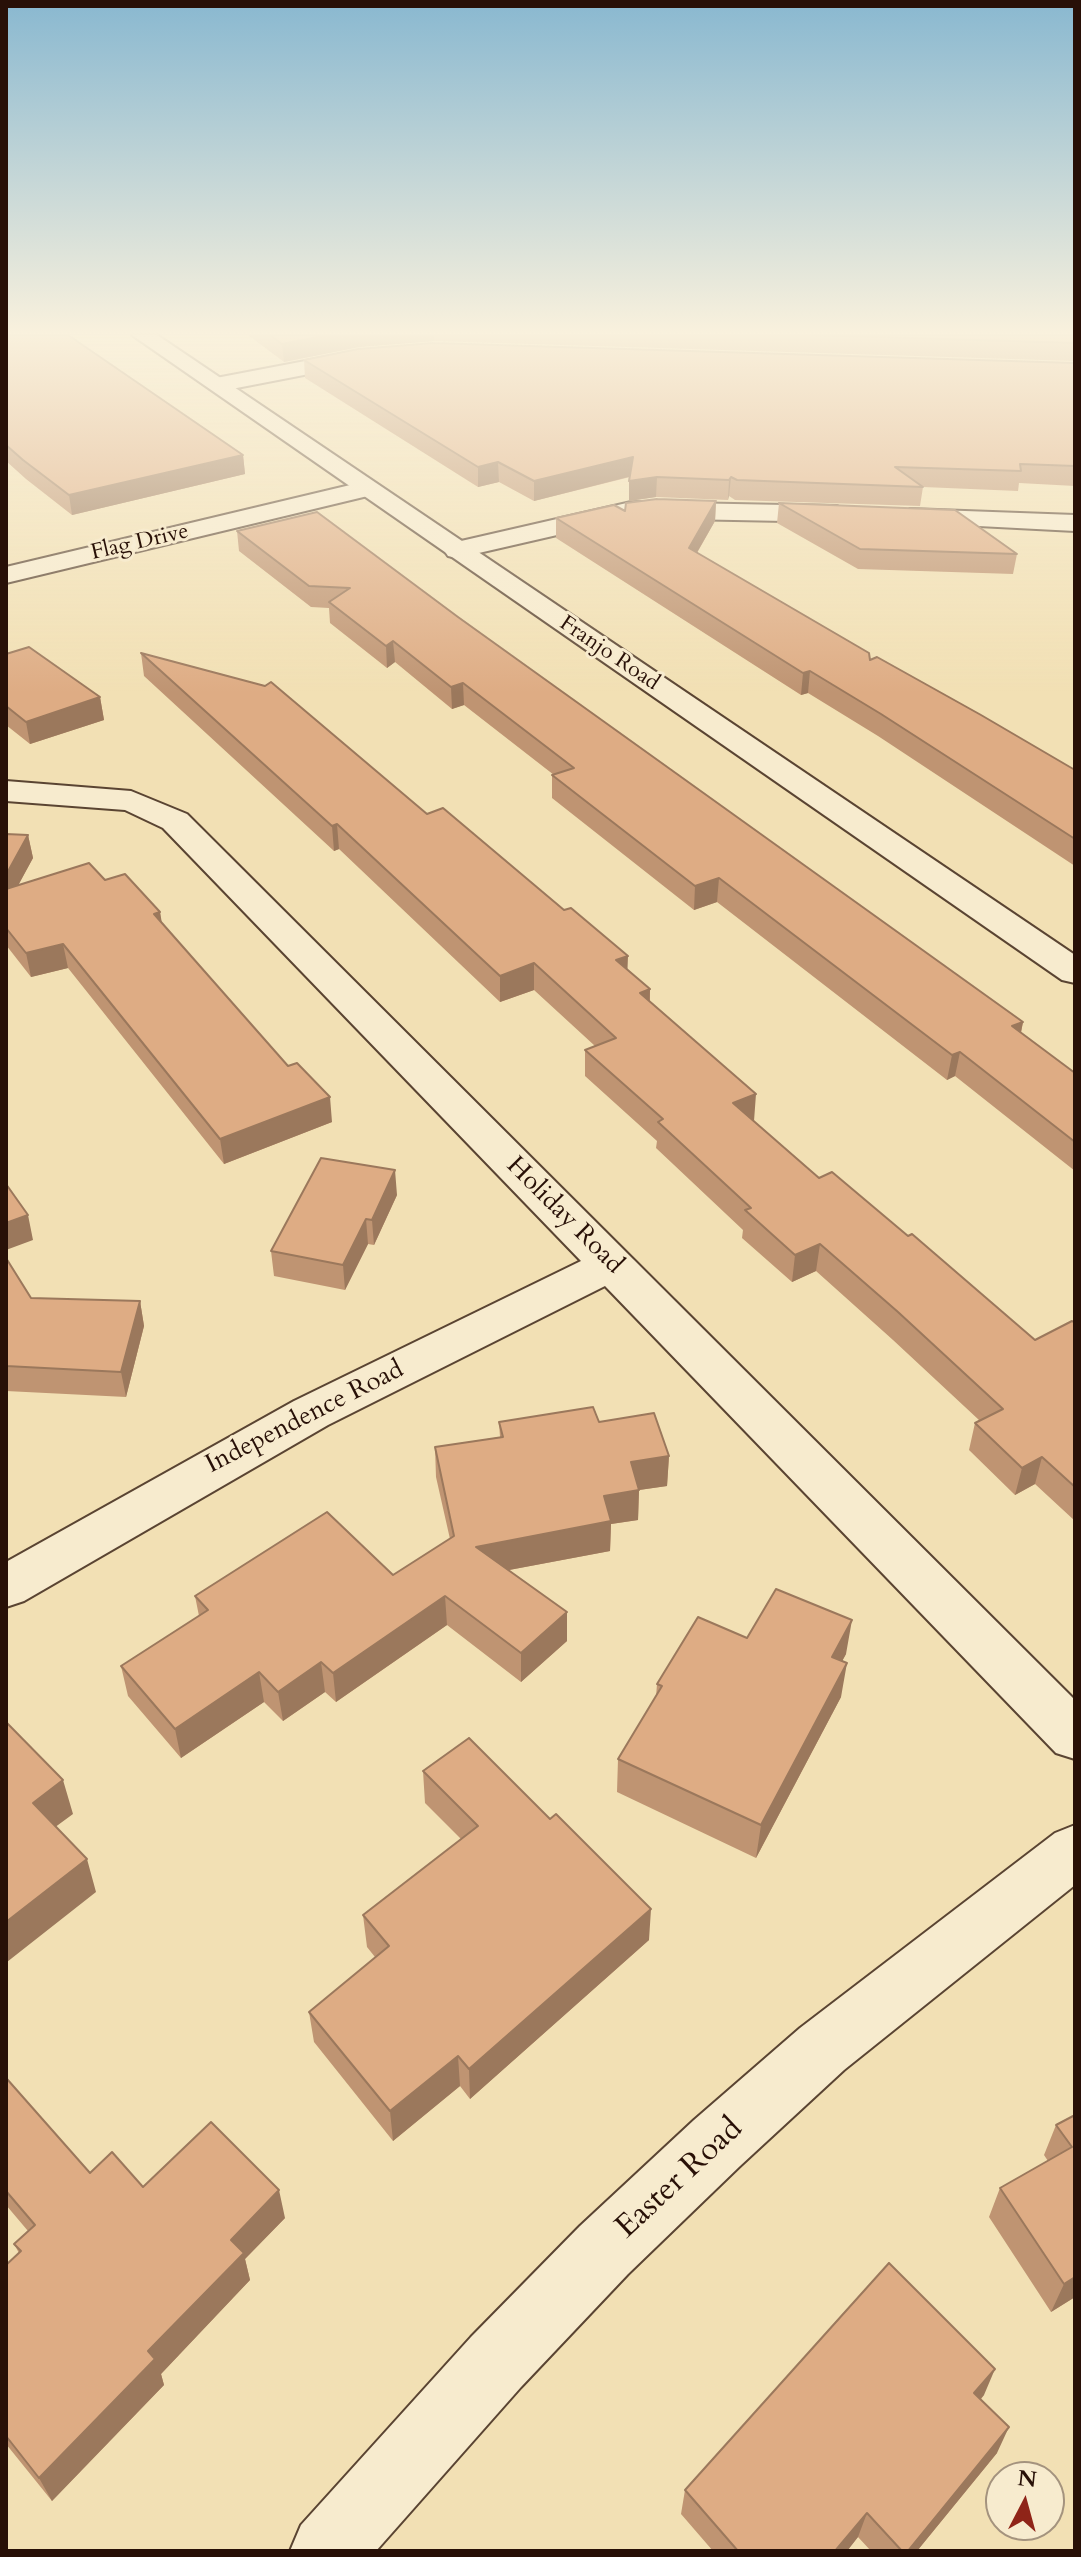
<!DOCTYPE html>
<html>
<head>
<meta charset="utf-8">
<style>
  body { margin:0 }
  #map { position:relative; width:1081px; height:2557px; overflow:hidden; background:#f2e0b4; font-family:Cardo,serif }
  canvas { display:block }
  .frame { position:absolute; inset:0; border:8px solid #281007; pointer-events:none }
  .north { position:absolute; left:985px; top:2461px; width:80px; height:80px; box-sizing:border-box; background:#f7ebce; border:2px solid #a4937e; border-radius:50%; rotate:6deg; font-size:22px; font-weight:700; line-height:32px; text-align:center; color:#281007 }
  .north::after { content:''; display:block; margin:auto; width:28px; height:36px; background:#8f2418; clip-path:polygon(50% 0,100% 100%,50% 72%,0 100%) }
</style>
</head>
<body>
<div id="map">
<canvas width="1081" height="2557"></canvas>
<div class="frame"></div>
<div class="north">N</div>
</div>
<script>
const context = document.querySelector('canvas').getContext('2d');
context.lineJoin = 'round';
function toPath(rows) {
  const path = new Path2D();
  for (const r of rows) {
    path.moveTo(r[0], r[1]);
    for (let i = 2; i < r.length; i += 2) path.lineTo(r[i], r[i + 1]);
  }
  return path;
}
function trace(path, color, width, dash) {
  context.strokeStyle = color;
  context.lineWidth = width;
  context.lineCap = dash ? 'butt' : 'round';
  context.setLineDash(dash || []);
  context.stroke(path);
}
function paint(path, color) {
  context.fillStyle = color;
  context.fill(path, 'evenodd');
}
function write(font, color, halo, rows, align = 'center') {
  context.font = font + ' Cardo,serif';
  context.lineWidth = 6;
  context.setLineDash([]);
  context.textBaseline = 'middle';
  context.strokeStyle = halo;
  context.fillStyle = color;
  for (const [text, x, y, turn = 0] of rows) {
    context.save();
    context.translate(x, y);
    context.rotate((+turn || 0) * Math.PI / 180);
    context.textAlign = isNaN(turn) ? turn : align;
    if (halo) context.strokeText(text, 0, 0);
    context.fillText(text, 0, 0);
    context.restore();
  }
}
const minor = toPath([
  [363,350,374,357,371,362,216,392,205,385,216,378,363,350],
  [367,481,376,484,380,489,376,494,6,583,6,567,367,481],
  [631,502,837,506,850,514,837,522,631,518,457,558,448,556,444,550,448,544,631,502],
  [910,509,1075,515,1075,531,901,522,897,517,910,509],
  [6,781,131,791,187,814,1075,1700,1075,1759,1056,1753,605,1286,328,1425,24,1601,6,1607,6,1562,294,1401,581,1261,163,828,125,810,6,801,6,781],
  [1075,1825,1075,1885,844,2070,740,2166,628,2274,521,2387,376,2551,290,2551,301,2525,471,2337,580,2226,694,2120,800,2028,1055,1833,1075,1825]
]);
const tertiary = toPath([
  [132,335,157,335,1075,955,1075,983,1062,980,132,335]
]);
const wall = toPath([
  [6,335,243,455,245,474,72,515,26,479,6,461],
  [248,335,1075,335,1075,361,434,341,359,347,284,362],
  [304,360,1075,363,1075,486,1019,483,1018,491,923,487,920,506,735,500,729,496,728,500,656,497,629,501,630,477,534,501,499,482,478,487,305,378],
  [716,501,715,521,697,553,870,660,1075,770,1075,866,878,736,808,693,801,695,556,538,556,518],
  [779,503,1017,554,1013,574,858,569,777,523],
  [237,531,458,617,1023,1022,1021,1033,1075,1073,1075,1171,955,1076,947,1080,717,902,694,910,552,798,552,775,554,775,464,705,452,709,395,662,387,668,330,623,329,608,311,607,239,551],
  [141,653,427,814,628,970,650,989,650,1001,753,1121,819,1178,908,1236,1035,1340,1075,1323,1075,1521,1035,1484,1015,1495,969,1450,975,1423,979,1420,893,1340,816,1271,792,1282,742,1238,743,1230,656,1148,657,1141,585,1076,585,1050,595,1046,534,990,500,1002,339,849,334,851,144,676],
  [6,654,100,697,104,720,30,744,6,725],
  [6,834,28,835,33,858,18,885,105,880,160,912,161,922,332,1122,224,1164,68,968,31,977,6,945],
  [397,1195,374,1245,368,1244,345,1290,274,1276,271,1251],
  [6,1258,31,1298,140,1301,144,1326,126,1397,6,1391],
  [499,1422,599,1422,669,1456,667,1486,639,1490,638,1520,611,1524,610,1551,509,1570,567,1612,567,1641,521,1682,447,1625,336,1702,325,1692,283,1721,264,1702,181,1758,128,1696,121,1666,199,1616,195,1596,393,1575,450,1539,436,1477,435,1447,500,1437],
  [747,1638,846,1654,842,1661,841,1697,756,1858,617,1792,618,1759,656,1697,657,1684],
  [423,1771,649,1940,470,2099,460,2086,393,2141,314,2042,309,2012,375,1957,367,1947,363,1915,461,1839,425,1803],
  [6,2080,90,2173,143,2187,285,2218,245,2259,250,2280,161,2374,164,2385,52,2501,6,2444,6,2265,19,2253,14,2244,28,2231,6,2205],
  [1075,2115,1075,2297,1051,2312,989,2217,1000,2188,1048,2161,1044,2155,1056,2125],
  [984,2395,981,2399,997,2453,917,2551,871,2551,858,2537,847,2551,713,2551,681,2514,685,2490]
]);
const shadedWall = toPath([
  [328,335,434,335,434,341,359,347,284,362,282,344],
  [243,455,245,474,72,515,69,495],
  [633,457,632,476,534,501,534,481],
  [498,462,499,482,478,487,478,467],
  [657,477,656,497,629,501,629,481],
  [731,477,729,496,728,500,729,480],
  [716,501,715,521,688,568,689,548],
  [393,641,395,662,387,668,386,646],
  [810,671,808,693,801,695,803,673],
  [463,683,464,705,452,709,451,687],
  [100,697,104,720,30,744,26,722],
  [337,824,339,849,334,851,332,826],
  [28,835,33,858,6,908,6,875],
  [719,878,717,902,694,910,695,886],
  [160,912,164,935,154,914],
  [63,944,68,968,31,977,26,953],
  [628,956,627,982,616,960],
  [534,963,534,990,500,1002,500,976],
  [650,989,649,1016,640,993],
  [1023,1022,1018,1046,1012,1026],
  [960,1052,955,1076,947,1080,952,1055],
  [756,1094,754,1121,733,1103],
  [330,1097,332,1122,224,1164,220,1139],
  [395,1170,397,1195,374,1245,372,1220],
  [28,1215,33,1240,6,1250,6,1223],
  [366,1219,368,1244,345,1290,343,1265],
  [820,1244,816,1271,792,1282,795,1255],
  [140,1301,144,1326,126,1397,121,1372],
  [669,1456,667,1486,639,1490,638,1520,611,1524,610,1551,477,1576,476,1547,631,1462],
  [1042,1457,1035,1484,1015,1495,1022,1468],
  [445,1596,447,1625,336,1702,333,1673],
  [567,1612,567,1641,521,1682,521,1653],
  [852,1620,846,1654,826,1691,832,1657],
  [321,1662,325,1692,283,1721,278,1692],
  [847,1663,841,1697,756,1858,761,1825],
  [259,1672,264,1702,181,1758,175,1729],
  [63,1780,73,1814,43,1836,33,1803],
  [87,1859,96,1892,7,1962,6,1958,6,1922],
  [651,1909,649,1940,470,2099,469,2069],
  [458,2056,460,2086,393,2141,390,2111],
  [279,2190,285,2218,245,2259,250,2280,161,2374,164,2385,52,2501,39,2478,231,2240],
  [1075,2277,1075,2297,1051,2312,1064,2284],
  [995,2369,984,2395,963,2419,974,2393],
  [1009,2427,997,2453,917,2551,908,2551],
  [867,2513,858,2537,847,2551,835,2551]
]);
const building = toPath([
  [6,335,68,335,243,455,69,495,23,460,6,445,6,335],
  [270,335,328,335,282,344,270,335],
  [812,335,1075,335,1075,343,812,335],
  [433,343,1075,363,1075,466,1020,464,1021,471,895,467,923,487,737,480,731,477,729,480,657,477,629,481,633,457,534,481,498,462,478,467,304,360,358,349,433,343],
  [657,499,716,501,689,548,869,653,870,660,877,657,981,715,1075,770,1075,839,881,714,810,671,803,673,556,518,614,505,625,511,626,503,657,499],
  [779,503,955,510,1017,554,860,549,779,503],
  [317,512,458,617,1023,1022,1012,1026,1075,1073,1075,1142,960,1052,952,1055,719,878,695,886,552,775,574,768,463,683,451,687,393,641,386,646,329,602,350,588,309,586,237,531,317,512],
  [29,647,100,697,26,722,6,706,6,654,29,647],
  [141,653,265,686,271,682,427,814,443,808,564,910,571,908,628,956,616,960,650,989,640,993,756,1094,733,1103,819,1178,832,1172,908,1236,912,1234,1035,1340,1072,1321,1075,1323,1075,1487,1042,1457,1022,1468,975,1423,1003,1409,898,1312,820,1244,795,1255,745,1210,751,1208,658,1122,663,1119,585,1050,616,1038,534,963,500,976,337,824,332,826,141,653],
  [6,834,28,835,6,875,6,834],
  [89,863,105,880,125,874,160,912,154,914,288,1066,297,1063,330,1097,220,1139,63,944,26,953,6,928,6,889,89,863],
  [321,1158,395,1170,372,1220,366,1219,343,1265,271,1251,321,1158],
  [6,1184,28,1215,6,1223,6,1184],
  [6,1258,31,1298,140,1301,121,1372,6,1366,6,1258],
  [593,1407,599,1422,654,1413,669,1456,631,1462,639,1490,604,1496,611,1521,476,1547,567,1612,521,1653,445,1596,333,1673,321,1662,278,1692,259,1672,175,1729,121,1666,208,1610,195,1596,327,1512,393,1575,454,1536,435,1447,503,1437,499,1422,593,1407],
  [776,1589,852,1620,832,1657,847,1663,761,1825,618,1759,662,1686,657,1684,698,1617,747,1638,776,1589],
  [6,1722,63,1780,33,1803,87,1859,6,1922,6,1722],
  [469,1738,550,1819,556,1814,651,1909,469,2069,458,2056,390,2111,309,2012,389,1946,363,1915,478,1826,423,1771,469,1738],
  [7,2079,90,2173,112,2152,143,2187,211,2122,279,2190,231,2240,244,2253,148,2351,155,2359,39,2478,6,2436,6,2265,21,2251,14,2244,35,2225,6,2191,6,2080,7,2079],
  [1075,2115,1075,2277,1064,2284,1000,2188,1072,2147,1056,2125,1075,2115],
  [889,2263,995,2369,974,2393,1009,2427,908,2551,902,2551,867,2513,835,2551,738,2551,685,2490,889,2263]
]);
const farStreetnames = [
  ["Flag Drive",140,543,-13],
  ["Franjo Road",609,654,34]
];
const streetNames = [
  ["Holiday Road",564,1216,45],
  ["Independence Road",305,1418,-27]
];
const nearStreetnames = [
  ["Easter Road",680,2179,-43]
];
trace(minor, '#5a4432', 4);
trace(tertiary, '#5a4432', 4);
paint(minor, '#f7ebce');
paint(tertiary, '#f7ebce');
paint(wall, '#bf9472');
paint(shadedWall, '#9b785c');
paint(building, '#deac84');
trace(building, '#9b785c', 2);
const sky = context.createLinearGradient(0, 0, 0, 693);
sky.addColorStop(0, '#89b8d0');
sky.addColorStop(0.48, '#f9f1dd');
sky.addColorStop(1, '#f9f1dd00');
context.fillStyle = sky;
context.fillRect(0, 0, 1081, 693);
write('22px', '#281007', '#f7ebce', farStreetnames);
write('26px', '#281007', '#f7ebce', streetNames);
write('32px', '#281007', '#f7ebce', nearStreetnames);
</script>
</body>
</html>
